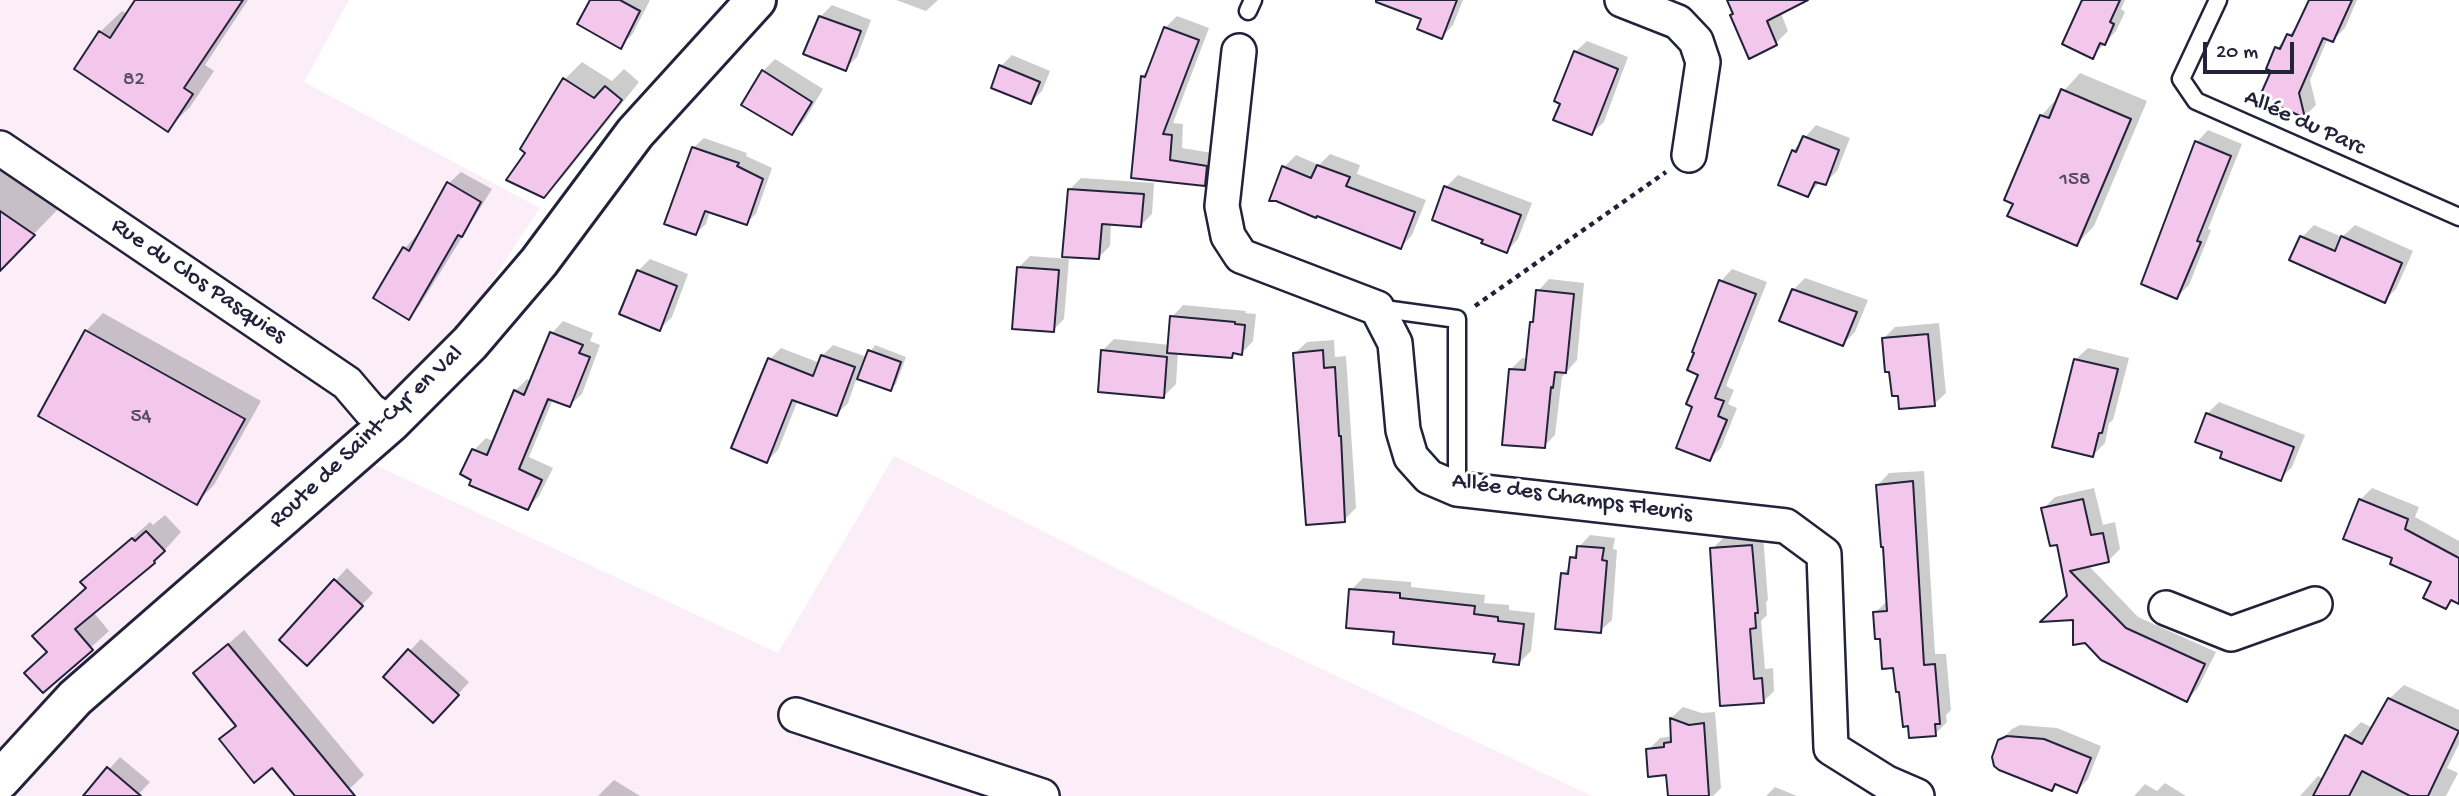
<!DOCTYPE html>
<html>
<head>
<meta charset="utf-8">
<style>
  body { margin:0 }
  #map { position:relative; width:2459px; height:796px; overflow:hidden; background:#fff; font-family:"Gochi Hand",sans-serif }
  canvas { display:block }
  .scale { position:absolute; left:2203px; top:42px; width:91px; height:32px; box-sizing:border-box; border:4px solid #22223b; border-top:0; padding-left:9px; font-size:21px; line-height:24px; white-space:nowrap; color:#22223b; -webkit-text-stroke:5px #fff; paint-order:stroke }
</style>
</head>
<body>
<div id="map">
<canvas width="2459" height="796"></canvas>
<div class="scale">20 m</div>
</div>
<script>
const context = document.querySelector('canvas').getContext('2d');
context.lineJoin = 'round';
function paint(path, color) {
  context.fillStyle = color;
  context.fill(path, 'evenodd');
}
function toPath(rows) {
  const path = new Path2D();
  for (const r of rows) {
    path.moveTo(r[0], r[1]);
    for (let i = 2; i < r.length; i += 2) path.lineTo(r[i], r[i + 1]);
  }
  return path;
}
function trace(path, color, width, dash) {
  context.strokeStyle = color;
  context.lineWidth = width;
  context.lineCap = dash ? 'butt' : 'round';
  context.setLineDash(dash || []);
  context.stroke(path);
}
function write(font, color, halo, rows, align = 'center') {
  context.font = font + ' "Gochi Hand",sans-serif';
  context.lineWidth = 6;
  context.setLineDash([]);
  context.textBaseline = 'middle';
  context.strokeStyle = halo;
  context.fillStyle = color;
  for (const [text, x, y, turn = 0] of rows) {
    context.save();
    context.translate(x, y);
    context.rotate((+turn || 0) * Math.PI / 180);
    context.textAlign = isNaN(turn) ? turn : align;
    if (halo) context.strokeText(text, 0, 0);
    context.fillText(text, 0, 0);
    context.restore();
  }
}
const built = toPath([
  [0,0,349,0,304,82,540,208,371,463,778,653,894,456,1243,632,1592,796,0,796]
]);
const shadow = toPath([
  [137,0,248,0,205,65,214,71,190,107,168,129,100,32,122,11,128,14],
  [592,0,650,0,632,35,620,46],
  [896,0,938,0,926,11],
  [1376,0,1463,0,1453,25,1442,37,1423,18],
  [1729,0,1788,0,1780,11,1788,31,1776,43,1734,13],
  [2084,0,2125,0,2121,9,2125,12,2116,31,2093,56],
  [2311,0,2357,0,2345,28,2333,40,2328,38,2310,80,2316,105,2305,116,2261,97,2273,70,2277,48,2300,23],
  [832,5,871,20,857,57,846,68,820,17],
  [1177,16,1209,28,1173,123,1183,124,1182,148,1218,154,1216,172,1204,184,1133,176,1142,76,1149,69,1165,28],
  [1587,41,1628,57,1604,122,1592,133,1575,52],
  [1012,55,1050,71,1042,91,1031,102,993,87,1001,66],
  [775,59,823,89,804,121,792,133,763,71],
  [582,62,612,81,624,69,639,82,561,179,543,196,528,152,565,79],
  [2080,73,2147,101,2094,226,2077,244,2041,116],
  [1816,125,1850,138,1837,171,1825,183,1821,181,1808,195,1793,151],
  [2208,130,2242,144,2208,229,2211,230,2189,285,2177,297,2197,142],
  [704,138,747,153,746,156,772,168,756,214,746,223,710,211,706,224,696,233,666,223,694,147],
  [1330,154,1360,165,1357,174,1426,200,1412,235,1401,247,1284,167,1296,155,1319,165],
  [0,163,62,205,0,269],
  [461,172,492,189,420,305,409,317,405,248,416,236,419,238,449,183],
  [1458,175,1532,203,1518,239,1507,251,1485,239,1446,187],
  [1081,178,1154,183,1152,214,1141,225,1111,223,1110,246,1098,258,1070,189],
  [2314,225,2342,237,2355,225,2413,251,2396,289,2384,301,2292,260,2302,237],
  [1030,256,1069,259,1064,319,1053,330,1018,268],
  [650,259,688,274,672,317,660,329,638,271],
  [1732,269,1767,282,1726,386,1734,390,1728,404,1737,408,1721,448,1710,459,1694,407,1700,374,1696,352,1694,351,1721,281],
  [1805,278,1868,300,1855,332,1843,344,1793,290],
  [1549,279,1584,283,1577,360,1562,377,1555,435,1544,446,1511,369,1522,358,1528,358,1532,322,1535,319,1538,291],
  [1183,305,1246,311,1245,313,1256,314,1253,341,1242,353,1236,352,1232,356,1178,352,1176,384,1164,396,1102,351,1114,339,1170,345,1172,317],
  [103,313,261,401,214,485,197,502,86,331],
  [563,321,593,333,590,341,600,345,582,394,570,405,553,399,529,457,553,468,539,496,528,508,474,450,486,438,495,442,515,391,527,379,532,381,552,333],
  [1939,323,1946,393,1934,404,1884,338,1895,327],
  [1334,340,1335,357,1346,356,1356,508,1344,520,1295,353,1307,342],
  [833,345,867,357,875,345,906,357,896,384,890,389,857,377,848,403,837,414,798,400,778,450,767,461,770,359,781,348,820,363,822,356],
  [2088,348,2129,358,2113,420,2109,423,2105,443,2093,455,2076,359],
  [2219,402,2305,435,2292,467,2280,479,2225,451,2207,414],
  [1924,471,1935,654,1946,654,1951,710,1946,715,1947,722,1935,734,1895,666,1881,637,1875,613,1888,600,1878,485,1889,473],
  [2094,488,2103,525,2115,522,2120,549,2108,561,2088,565,2138,617,2216,652,2198,688,2187,700,2075,618,2058,543,2043,509,2055,497],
  [2372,488,2419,507,2415,517,2459,541,2459,602,2453,599,2445,607,2434,581,2360,500],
  [165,515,181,532,154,562,93,612,109,631,43,691,49,651,87,587,83,582,150,522,153,525],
  [1590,535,1615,538,1613,549,1617,550,1612,620,1600,631,1563,574,1570,566,1571,558,1578,551,1579,547],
  [1763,535,1768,600,1766,602,1767,615,1761,621,1765,669,1773,668,1774,691,1763,702,1722,705,1712,549,1723,538],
  [347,568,373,593,319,652,282,640],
  [1363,578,1411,582,1411,587,1485,595,1484,603,1509,605,1509,610,1535,613,1531,651,1519,663,1351,590],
  [244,630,364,775,342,796,298,796,273,766,221,739,237,724,195,673],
  [421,639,469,682,445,709,385,677],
  [2404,685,2459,710,2459,744,2447,768,2458,773,2446,796,2300,796,2318,776,2324,779,2347,736,2361,722,2373,728,2389,699],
  [1683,707,1702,713,1715,712,1721,788,1713,796,1670,796,1668,774,1648,750,1660,738,1672,736,1671,718],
  [2020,725,2057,728,2101,746,2088,779,2077,791,2057,783,2051,789,2000,741,2012,729],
  [120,757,150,782,137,796,86,796],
  [614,780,640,796,598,796],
  [2165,783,2186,796,2134,796,2145,784,2157,791],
  [1775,787,1797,796,1766,796]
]);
const building = toPath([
  [135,0,243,0,184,88,193,94,168,132,74,69,99,31,110,38,135,0],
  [590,0,620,0,640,11,621,49,577,24,590,0],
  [1376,0,1457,0,1442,39,1417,29,1421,19,1376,2,1376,0],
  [1727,0,1808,0,1767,21,1777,45,1749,59,1730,15,1733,14,1727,0],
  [2082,0,2120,0,2110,22,2114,24,2105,45,2100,43,2093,59,2062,44,2082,0],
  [2309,0,2352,0,2333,42,2323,38,2299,93,2305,118,2259,98,2271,71,2266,69,2275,47,2280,49,2287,34,2292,36,2309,0],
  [819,16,861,31,846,71,803,54,819,16],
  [1164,27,1199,40,1163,134,1172,135,1170,160,1207,166,1205,186,1131,178,1141,76,1145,77,1164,27],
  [1574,51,1618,69,1592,135,1553,120,1560,104,1554,101,1574,51],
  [999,65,1040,82,1031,104,991,88,999,65],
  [762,70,812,102,792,135,741,105,762,70],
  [563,78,594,98,605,86,622,100,544,198,506,180,525,153,520,149,563,78],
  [2061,89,2131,119,2077,246,2007,216,2013,204,2004,200,2040,115,2049,118,2061,89],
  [1803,136,1839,150,1826,185,1815,182,1808,197,1778,185,1792,150,1796,152,1803,136],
  [2195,141,2231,156,2197,241,2201,242,2177,299,2141,284,2195,141],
  [692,147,739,163,737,166,763,179,747,225,705,211,696,235,664,224,692,147],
  [1317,165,1350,177,1346,186,1415,212,1401,249,1317,216,1316,218,1276,201,1269,201,1282,166,1311,178,1317,165],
  [447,182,481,202,462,237,458,235,409,320,373,298,403,247,409,251,447,182],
  [1444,186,1521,215,1507,253,1481,243,1483,240,1432,220,1444,186],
  [1068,189,1144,194,1141,227,1102,224,1099,259,1062,257,1068,189],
  [0,211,35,235,0,271,0,211],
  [2300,236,2335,251,2341,236,2402,263,2385,303,2289,260,2300,236],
  [1017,267,1059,270,1054,332,1012,329,1017,267],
  [637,270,677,286,660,331,619,314,637,270],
  [1719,280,1756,294,1715,398,1724,401,1718,416,1727,420,1710,461,1676,448,1692,407,1686,404,1698,375,1687,370,1694,353,1692,352,1719,280],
  [1792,289,1857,312,1843,346,1779,321,1792,289],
  [1536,290,1574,294,1566,373,1555,372,1553,388,1551,387,1545,448,1502,445,1509,369,1525,370,1530,322,1533,322,1536,290],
  [1170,316,1235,322,1235,324,1245,325,1242,355,1233,353,1232,358,1167,353,1170,316],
  [85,330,245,419,197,505,38,416,85,330],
  [550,332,583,345,579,353,590,357,570,407,548,399,519,469,542,480,528,510,469,485,471,480,460,474,472,449,487,455,514,390,524,395,550,332],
  [1928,334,1935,406,1899,409,1898,396,1892,396,1889,372,1885,372,1882,338,1928,334],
  [868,350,901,362,891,391,857,379,868,350],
  [1101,350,1167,357,1164,398,1098,392,1101,350],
  [1323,350,1324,368,1335,367,1339,436,1341,436,1345,522,1306,525,1293,353,1323,350],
  [821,355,855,367,837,416,792,400,767,463,731,448,768,358,813,376,821,355],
  [2074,359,2118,369,2102,433,2099,433,2093,457,2052,447,2074,359],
  [2206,413,2294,447,2281,481,2220,458,2222,452,2195,442,2206,413],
  [1913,481,1924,665,1935,664,1940,724,1935,724,1936,736,1909,738,1908,726,1903,727,1899,692,1896,692,1893,668,1882,669,1880,639,1875,639,1873,612,1887,611,1883,547,1881,547,1876,485,1913,481],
  [2083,499,2091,535,2103,533,2109,562,2070,571,2126,628,2205,664,2187,702,2101,660,2085,643,2073,645,2073,620,2040,622,2067,596,2057,545,2050,546,2041,508,2083,499],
  [2359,499,2408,519,2405,529,2459,558,2459,604,2451,600,2446,609,2423,598,2431,582,2390,564,2392,558,2343,539,2359,499],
  [146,531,165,551,154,561,155,563,75,629,93,650,43,693,24,673,47,652,32,636,86,588,80,582,132,538,135,541,146,531],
  [1752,545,1758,613,1755,613,1756,628,1750,629,1754,679,1762,678,1764,703,1720,706,1710,548,1752,545],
  [1577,546,1604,548,1602,560,1607,561,1601,633,1555,629,1561,573,1568,574,1570,557,1576,558,1577,546],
  [334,579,363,606,307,666,279,640,334,579],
  [1349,589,1400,593,1400,598,1475,606,1474,614,1498,617,1498,621,1524,624,1519,665,1493,662,1495,654,1393,644,1394,632,1346,628,1349,589],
  [228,644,308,739,355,796,295,796,272,768,254,783,219,739,236,726,193,673,228,644],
  [408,649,459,695,433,723,383,677,408,649],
  [2388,698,2459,731,2428,796,2410,796,2362,771,2349,796,2313,796,2345,735,2362,744,2388,698],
  [1670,718,1689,725,1704,723,1709,796,1668,796,1666,775,1648,777,1646,749,1664,747,1664,743,1671,742,1670,718],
  [2007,736,2044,739,2091,758,2077,793,2055,784,2052,791,1999,770,1994,766,1992,757,1998,740,2007,736],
  [107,767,141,796,83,796,107,767]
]);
const path = toPath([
  [1475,306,1666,172]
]);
const lane = toPath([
  [2218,0,2181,79,2196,101,2459,217],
  [1248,11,1253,0],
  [1377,308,1457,319,1457,489]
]);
const street = toPath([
  [1622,0,1678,22,1696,41,1703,62,1689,155],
  [1239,51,1222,206,1228,236,1241,256,1377,308,1395,343,1403,430,1411,457,1429,477,1457,489,1786,526,1824,554,1831,748,1887,783,1917,796],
  [0,148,347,383,370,410,390,423],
  [2166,608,2231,634,2315,604],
  [796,715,1042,796]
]);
const secondary = toPath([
  [0,780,75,698,390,423,470,343,539,262,635,133,756,0]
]);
const numberNames = [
  ["82",134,81],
  ["158",2075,181],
  ["54",141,418]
];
const streetNames = [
  ["Allée du Parc",2304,124,24],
  ["Rue du Clos Pasquies",198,282,34],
  ["Route de Saint-Cyr en Val",367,438,-43],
  ["Allée des Champs Fleuris",1572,499,8]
];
paint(built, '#fbeef9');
paint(shadow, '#0003');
paint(building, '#f3c6eb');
trace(building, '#22223b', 2);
trace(lane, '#22223b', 21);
trace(street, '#22223b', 38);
trace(secondary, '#22223b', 44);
trace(path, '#22223b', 4.5, [5, 5]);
trace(lane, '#fff', 16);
trace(street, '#fff', 33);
trace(secondary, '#fff', 38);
write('21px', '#564b67', null, numberNames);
write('24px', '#22223b', '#fff', streetNames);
</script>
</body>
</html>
